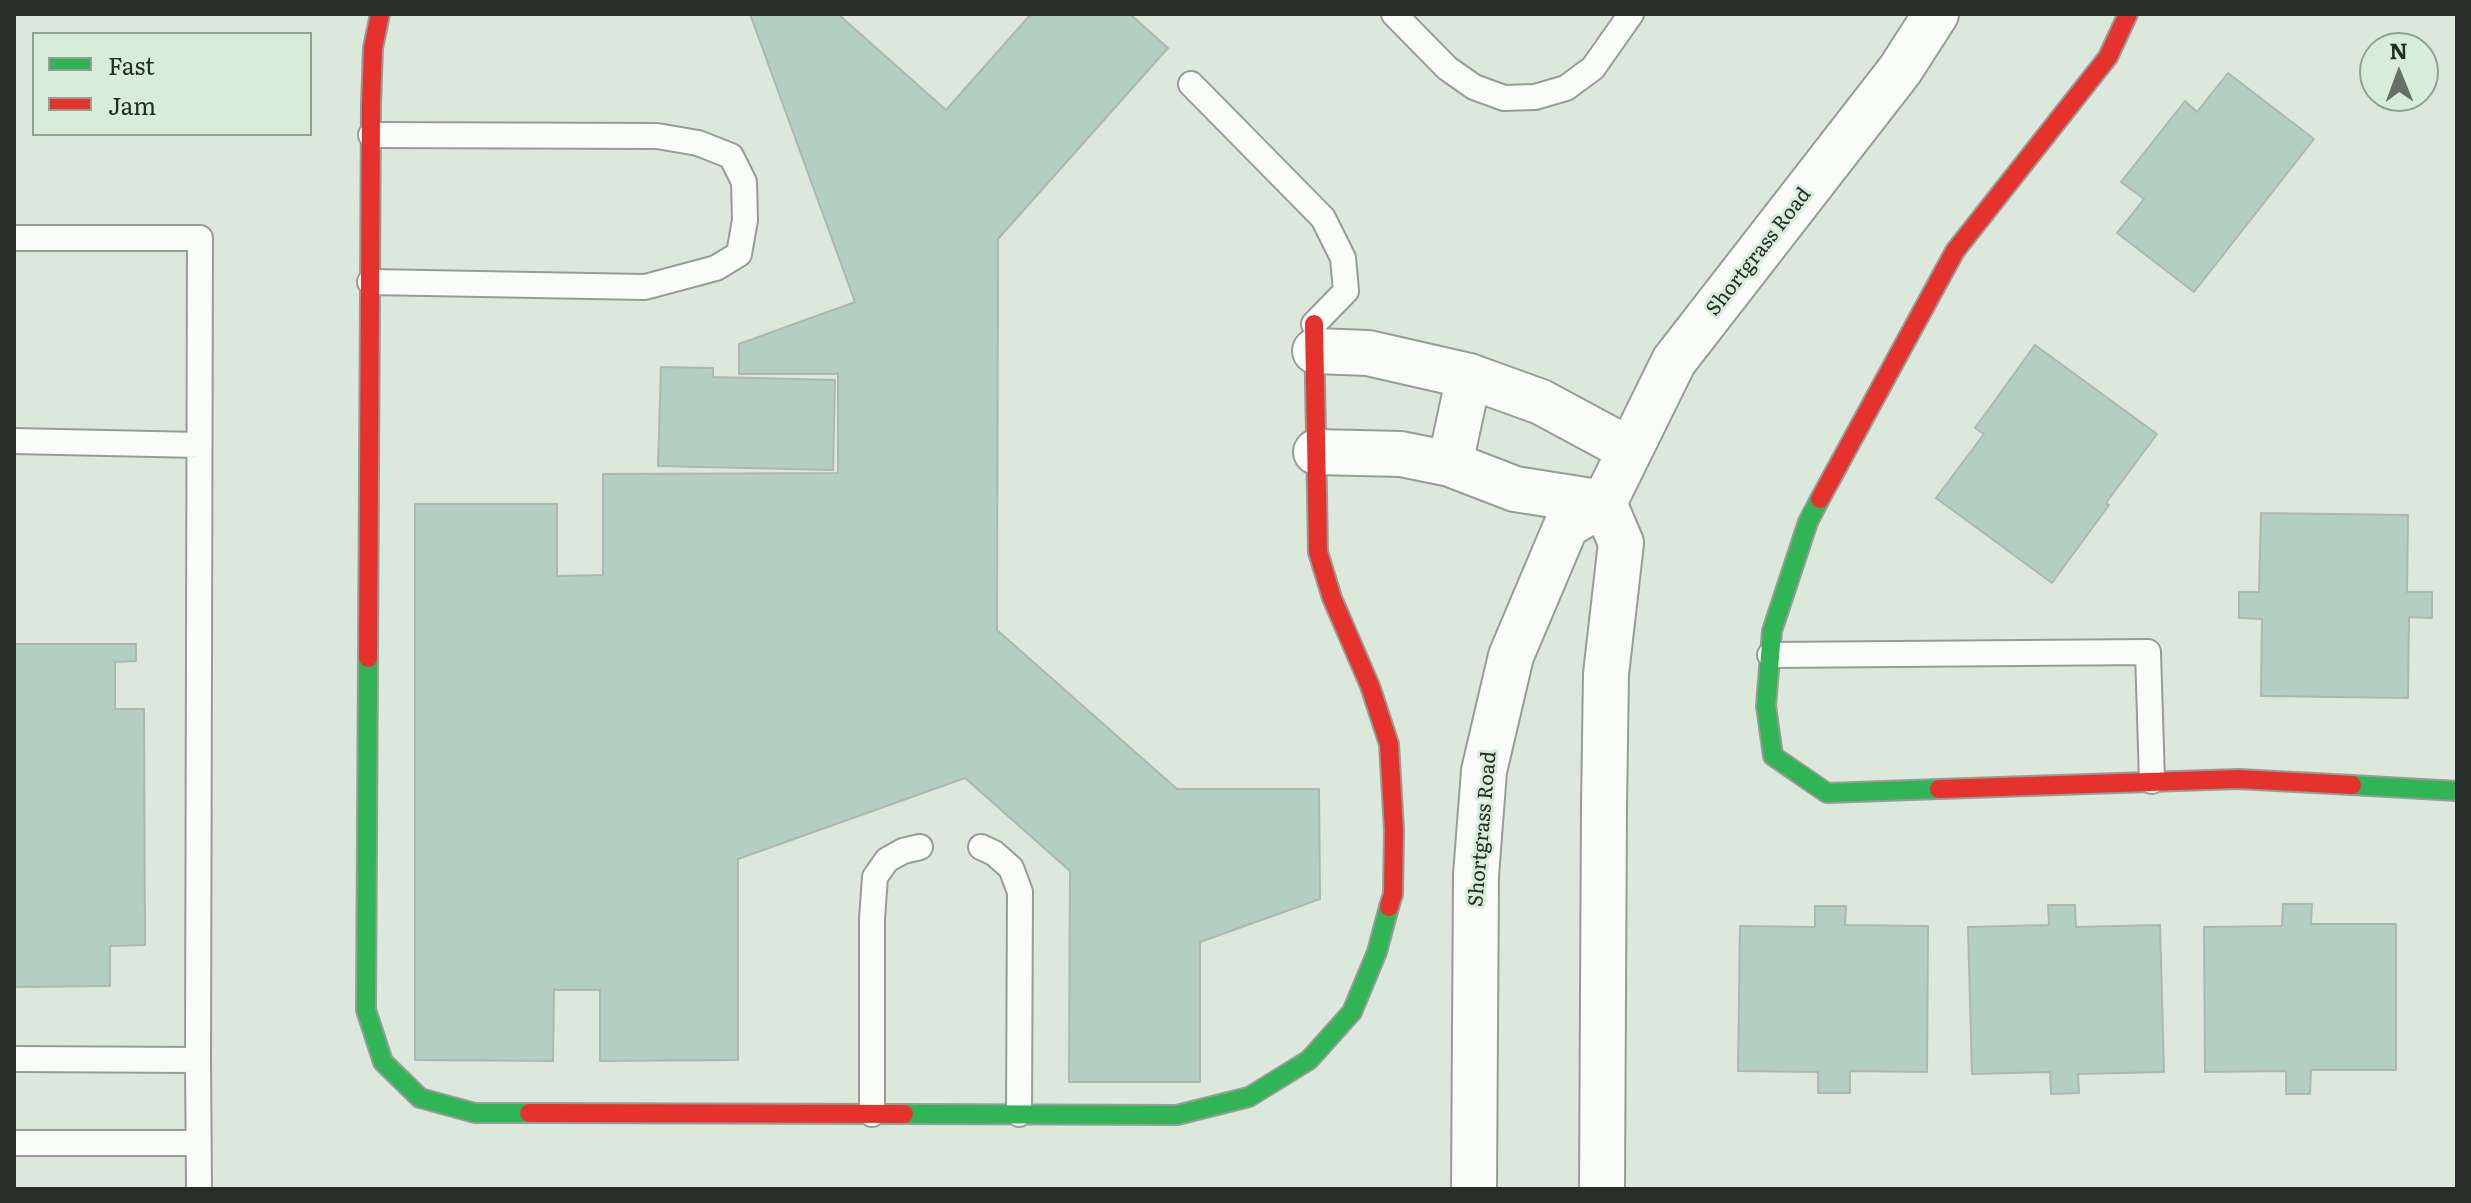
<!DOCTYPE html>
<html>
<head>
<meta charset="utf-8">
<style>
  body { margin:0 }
  #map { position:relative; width:2471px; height:1203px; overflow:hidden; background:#dde8dd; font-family:Literata,serif }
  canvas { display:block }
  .frame { position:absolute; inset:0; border:16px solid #272e27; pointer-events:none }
  .legend { position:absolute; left:32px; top:32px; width:280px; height:104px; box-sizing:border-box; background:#d8edd9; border:2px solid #91a192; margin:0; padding:10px 14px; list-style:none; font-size:24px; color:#272e27 }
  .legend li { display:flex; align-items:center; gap:16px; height:40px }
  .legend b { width:40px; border:2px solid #91a192 }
  .north { position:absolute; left:2359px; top:32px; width:80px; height:80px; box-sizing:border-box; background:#d8edd9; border:2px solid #91a192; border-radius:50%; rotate:359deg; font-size:22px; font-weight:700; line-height:32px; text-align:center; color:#272e27 }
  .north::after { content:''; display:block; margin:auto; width:28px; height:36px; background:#676f67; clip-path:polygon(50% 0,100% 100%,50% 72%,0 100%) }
</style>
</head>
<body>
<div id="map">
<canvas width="2471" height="1203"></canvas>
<div class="frame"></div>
<ul class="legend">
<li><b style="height:10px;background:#30b455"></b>Fast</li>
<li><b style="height:10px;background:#e5322d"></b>Jam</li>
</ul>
<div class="north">N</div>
</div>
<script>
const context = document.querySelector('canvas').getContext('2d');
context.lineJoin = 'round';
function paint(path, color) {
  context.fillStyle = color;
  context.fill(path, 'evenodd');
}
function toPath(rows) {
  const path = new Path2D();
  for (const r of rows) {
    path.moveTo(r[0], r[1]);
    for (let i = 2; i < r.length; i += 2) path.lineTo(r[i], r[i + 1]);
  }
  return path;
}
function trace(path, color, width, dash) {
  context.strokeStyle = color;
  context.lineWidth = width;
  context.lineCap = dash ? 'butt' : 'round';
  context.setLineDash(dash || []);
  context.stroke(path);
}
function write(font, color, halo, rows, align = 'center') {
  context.font = font + ' Literata,serif';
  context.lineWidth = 6;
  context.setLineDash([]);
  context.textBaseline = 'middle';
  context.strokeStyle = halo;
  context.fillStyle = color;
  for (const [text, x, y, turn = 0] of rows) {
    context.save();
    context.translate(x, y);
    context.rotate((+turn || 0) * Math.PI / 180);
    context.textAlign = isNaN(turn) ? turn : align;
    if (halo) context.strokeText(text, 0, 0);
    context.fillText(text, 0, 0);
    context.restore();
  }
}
const building = toPath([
  [750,14,838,14,946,110,1031,14,1130,14,1168,48,998,239,997,630,1177,789,1319,789,1320,899,1200,942,1200,1082,1069,1082,1070,871,965,778,738,859,738,1060,600,1061,600,990,554,990,553,1061,415,1060,415,504,557,504,557,576,603,575,603,474,838,473,838,374,739,374,739,344,855,302,750,14],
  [2228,73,2314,139,2194,292,2117,233,2144,199,2121,182,2185,101,2197,112,2228,73],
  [2035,345,2157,434,2106,503,2109,505,2052,583,1936,498,1984,434,1975,428,2035,345],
  [661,367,713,368,713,377,835,380,833,470,658,466,661,367],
  [2261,513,2408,515,2407,592,2432,592,2432,618,2409,617,2408,698,2261,696,2262,619,2239,618,2239,592,2259,592,2261,513],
  [14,644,136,644,136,661,115,662,115,709,144,709,145,945,110,946,110,986,14,987,14,644],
  [2283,904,2312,904,2311,924,2396,924,2396,1070,2311,1070,2310,1094,2286,1094,2286,1071,2205,1072,2204,927,2282,926,2283,904],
  [2048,905,2075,905,2076,927,2160,925,2164,1072,2078,1074,2079,1093,2051,1094,2050,1072,1972,1074,1968,927,2049,925,2048,905],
  [1815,906,1846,906,1845,925,1928,926,1927,1072,1850,1071,1850,1093,1818,1093,1818,1072,1738,1071,1740,926,1815,927,1815,906]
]);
const lane = toPath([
  [1394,14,1447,68,1474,87,1504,98,1535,97,1566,88,1593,68,1631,14],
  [1191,84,1323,218,1343,258,1346,291,1314,324],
  [14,238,200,238,198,1060],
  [370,282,645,287,716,268,739,254,745,220,744,182,731,156,698,143,657,136,371,135],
  [14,441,199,445],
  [1770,655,2148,652,2152,781],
  [981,847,994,853,1011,868,1020,892,1019,1114],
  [14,1059,198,1060,199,1189],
  [872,1114,872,919,875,877,887,860,903,851,920,847],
  [14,1143,198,1143]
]);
const street = toPath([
  [1315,351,1368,353,1469,376,1541,402,1630,450],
  [1316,452,1401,454,1450,464,1515,489,1604,503],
  [1450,464,1469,376],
  [1474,1189,1476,875,1484,771,1511,656,1566,526,1604,503,1674,361,1900,70,1936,14],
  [1602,1189,1604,806,1606,674,1621,543,1604,503]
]);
const fast = toPath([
  [1820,499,1808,522,1772,631,1766,706,1773,756,1827,793,1939,789],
  [368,658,366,1010,383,1062,420,1098,475,1113,529,1113],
  [2352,785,2457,791],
  [904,1114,1177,1115,1249,1097,1309,1060,1352,1012,1377,952,1389,907]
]);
const jam = toPath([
  [1314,324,1318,552,1332,598,1370,686,1389,744,1394,830,1393,894,1389,907],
  [1820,499,1955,251,2108,57,2128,14],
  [368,658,371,104,373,48,380,14],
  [1939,789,2238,779,2352,785],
  [529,1113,904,1114]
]);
const streetNames = [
  ["Shortgrass Road",1759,252,-52],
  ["Shortgrass Road",1483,829,-85]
];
paint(building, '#b3cfc4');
trace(building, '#adb7b0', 2);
trace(lane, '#969d96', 28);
trace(street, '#969d96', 48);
trace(fast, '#969d96', 22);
trace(jam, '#969d96', 22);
trace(lane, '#fafcfa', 24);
trace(street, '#fafcfa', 44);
trace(fast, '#30b455', 18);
trace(jam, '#e5322d', 18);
write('20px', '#272e27', '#d8edd9', streetNames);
</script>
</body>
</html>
